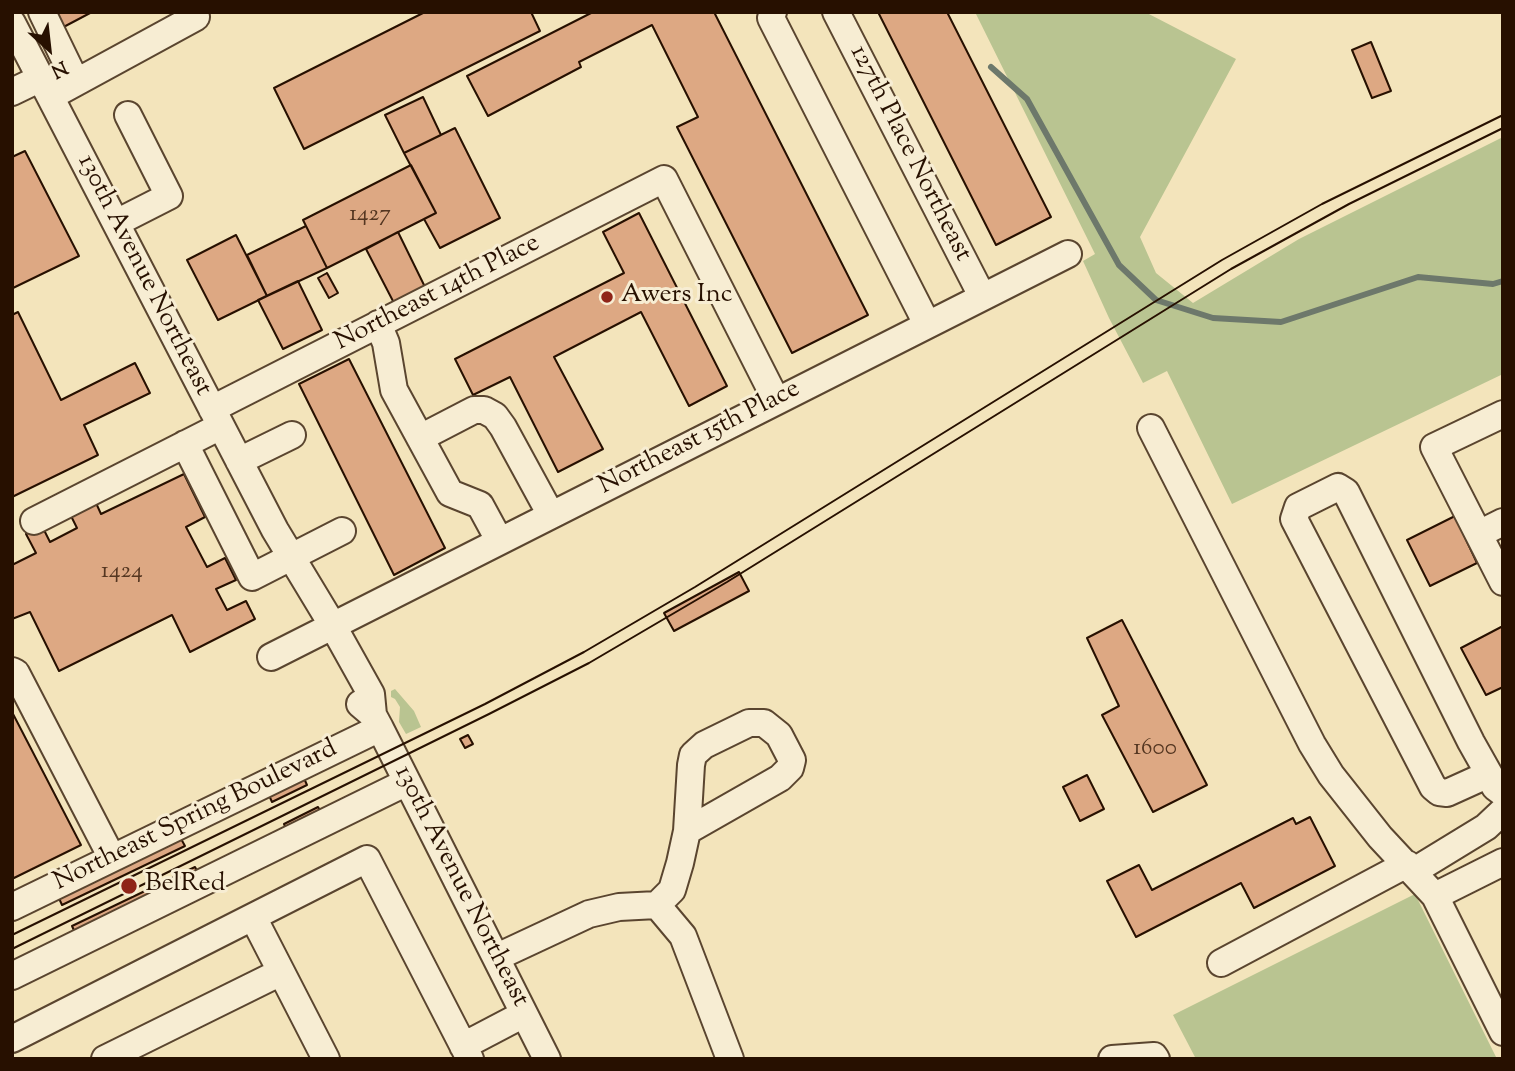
<!DOCTYPE html>
<html>
<head>
<meta charset="utf-8">
<style>
  body { margin:0 }
  #map { position:relative; width:1515px; height:1071px; overflow:hidden; background:#f3e4bb; font-family:"Sorts Mill Goudy",serif }
  canvas { display:block }
  .frame { position:absolute; inset:0; border:14px solid #271000; pointer-events:none }
  .north { position:absolute; left:14px; top:14px; width:70px; height:70px; -webkit-text-stroke:5px #f7edd3; paint-order:stroke; rotate:153deg; font-size:19px; font-weight:700; line-height:28px; text-align:center; color:#271000 }
  .north::after { content:''; display:block; margin:auto; width:24px; height:32px; background:#271000; clip-path:polygon(50% 0,100% 100%,50% 72%,0 100%) }
</style>
</head>
<body>
<div id="map">
<canvas width="1515" height="1071"></canvas>
<div class="frame"></div>
<div class="north">N</div>
</div>
<script>
const context = document.querySelector('canvas').getContext('2d');
context.lineJoin = 'round';
function paint(path, color) {
  context.fillStyle = color;
  context.fill(path, 'evenodd');
}
function toPath(rows) {
  const path = new Path2D();
  for (const r of rows) {
    path.moveTo(r[0], r[1]);
    for (let i = 2; i < r.length; i += 2) path.lineTo(r[i], r[i + 1]);
  }
  return path;
}
function trace(path, color, width, dash) {
  context.strokeStyle = color;
  context.lineWidth = width;
  context.lineCap = dash ? 'butt' : 'round';
  context.setLineDash(dash || []);
  context.stroke(path);
}
function write(font, color, halo, rows, align = 'center') {
  context.font = font + ' "Sorts Mill Goudy",serif';
  context.lineWidth = 6;
  context.setLineDash([]);
  context.textBaseline = 'middle';
  context.strokeStyle = halo;
  context.fillStyle = color;
  for (const [text, x, y, turn = 0] of rows) {
    context.save();
    context.translate(x, y);
    context.rotate((+turn || 0) * Math.PI / 180);
    context.textAlign = isNaN(turn) ? turn : align;
    if (halo) context.strokeText(text, 0, 0);
    context.fillText(text, 0, 0);
    context.restore();
  }
}
const green = toPath([
  [975,12,1145,12,1236,59,1140,237,1156,273,1193,303,1299,239,1503,137,1503,374,1232,504,1167,371,1143,383,1109,318,1083,261,1095,254],
  [395,689,414,711,421,727,406,734,399,722,400,707,395,699,391,697,391,691],
  [1415,894,1497,1059,1196,1059,1173,1015]
]);
const stream = toPath([
  [991,67,1027,99,1119,265,1156,300,1213,318,1281,322,1418,277,1493,284,1503,281]
]);
const building = toPath([
  [46,12,92,12,56,31,46,12],
  [425,12,531,12,540,31,304,149,274,88,425,12],
  [593,12,714,12,868,315,792,353,677,127,698,117,652,25,579,62,581,67,488,116,467,76,593,12],
  [878,12,947,12,1051,217,996,245,878,12],
  [1371,42,1391,91,1372,98,1352,50,1371,42],
  [423,97,441,135,404,153,385,115,423,97],
  [455,128,500,218,440,248,424,219,436,213,404,153,455,128],
  [25,151,79,256,13,288,12,157,25,151],
  [411,165,436,213,327,268,303,220,411,165],
  [639,213,727,386,689,406,641,312,554,357,603,449,558,472,510,377,473,395,455,359,624,273,603,232,639,213],
  [306,226,327,268,267,296,247,255,306,226],
  [398,232,425,287,394,303,366,249,398,232],
  [236,235,267,296,218,320,187,260,236,235],
  [327,273,338,293,329,298,318,278,327,273],
  [298,281,322,330,283,349,258,300,298,281],
  [18,312,61,400,135,363,150,393,84,425,98,455,12,497,12,315,18,312],
  [349,359,445,548,394,575,299,384,349,359],
  [184,474,205,517,186,527,207,567,225,558,236,580,216,589,227,610,246,601,255,619,190,652,172,615,59,671,30,612,12,619,12,565,36,553,26,534,42,526,50,542,77,528,71,516,96,503,101,514,184,474],
  [1455,516,1477,563,1430,586,1407,540,1455,516],
  [739,572,749,591,674,631,664,613,739,572],
  [1122,620,1207,785,1153,812,1102,715,1119,706,1087,638,1122,620],
  [1503,626,1503,687,1486,695,1461,648,1503,626],
  [12,712,81,845,14,878,12,875,12,712],
  [468,735,473,744,465,748,460,739,468,735],
  [1087,775,1104,809,1080,821,1063,787,1087,775],
  [303,776,307,785,272,802,268,793,303,776],
  [318,807,323,815,288,833,284,824,318,807],
  [1310,817,1335,866,1254,908,1241,883,1136,937,1107,881,1139,865,1152,890,1293,818,1296,824,1310,817],
  [180,837,185,846,62,905,58,896,180,837],
  [195,867,200,876,76,935,72,926,195,867]
]);
const minor = toPath([
  [42,12,76,82],
  [773,12,771,18,927,324],
  [836,12,982,296],
  [12,23,275,530,333,626,371,694,373,715],
  [12,92,41,78],
  [51,96,196,17,195,12],
  [116,223,169,196,128,115],
  [378,324,386,343,394,390,450,493,480,505,499,540],
  [212,409,664,179,776,400],
  [1503,414,1434,447,1503,582],
  [1151,428,1312,744,1331,775,1380,837,1435,896,1503,1032],
  [420,438,474,410,484,410,495,416,503,427,551,515],
  [185,444,252,577,342,531],
  [239,461,292,435],
  [34,521,221,426],
  [1479,534,1503,522],
  [271,657,1068,254],
  [12,671,16,673,112,858],
  [360,704,373,715,380,728,547,1059],
  [1489,774,1447,793,1439,792,1433,787,1294,519,1298,507,1338,487,1346,492,1471,742,1489,774,1495,787,1503,793],
  [1414,871,1486,827,1503,811],
  [1435,896,1503,862],
  [657,905,683,936,730,1059],
  [12,907,380,728],
  [253,917,326,1059],
  [497,957,589,914,619,907,657,905,672,890,680,863,687,831,691,765,693,755,704,745,749,723,764,723,779,735,792,760,790,768,780,778,687,831],
  [1221,963,1407,864],
  [12,976,407,782],
  [12,1039,367,859,470,1059],
  [463,1046,524,1014],
  [105,1059,281,972],
  [1112,1059,1154,1056,1156,1059]
]);
const tram = toPath([
  [12,935,485,704,584,652,695,587,1222,260,1322,204,1503,115],
  [12,949,489,714,589,663,727,582,1231,269,1349,204,1503,128]
]);
const markers = [
  [607,297,7,"#8f2418"],
  [129,886,9,"#8f2418"]
];
const numberNames = [
  ["1427",370,216],
  ["1424",122,573],
  ["1600",1155,750]
];
const streetNames = [
  ["127th Place Northeast",909,154,63],
  ["130th Avenue Northeast",143,276,63],
  ["Northeast 14th Place",438,294,-27],
  ["Northeast 15th Place",700,439,-27],
  ["Northeast Spring Boulevard",196,817,-26],
  ["130th Avenue Northeast",460,887,63]
];
const poiNames = [
  ["Awers Inc",621,297],
  ["BelRed",145,886]
];
paint(green, '#b9c491');
trace(stream, '#6d786b', 6);
paint(building, '#dda883');
trace(building, '#271000', 2);
trace(minor, '#5a452f', 30);
trace(minor, '#f7edd3', 26);
trace(tram, '#271000', 2);
for (const [x, y, r, color] of markers) {
  const dot = new Path2D();
  dot.arc(x, y, r, 0, 2 * Math.PI);
  context.fillStyle = color;
  context.fill(dot);
  trace(dot, '#f7edd3', 2.5);
}
write('23px', '#543621', null, numberNames);
write('26px', '#271000', '#f7edd3', streetNames);
write('26px', '#271000', '#f7edd3', poiNames, 'left');
</script>
</body>
</html>
